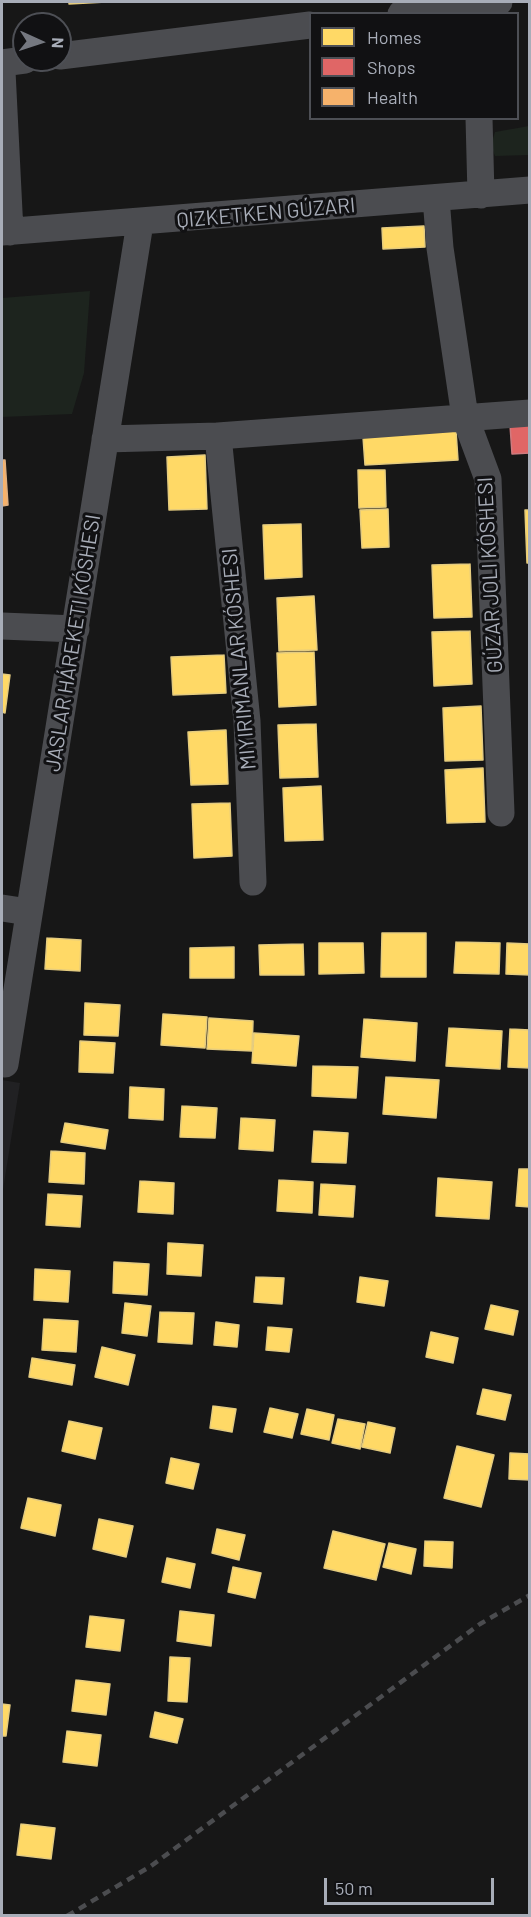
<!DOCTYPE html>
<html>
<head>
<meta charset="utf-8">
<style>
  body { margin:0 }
  #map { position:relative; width:531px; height:1917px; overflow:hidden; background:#171717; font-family:Barlow,sans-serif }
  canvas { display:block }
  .frame { position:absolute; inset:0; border:3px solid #a8adb8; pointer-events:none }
  .legend { position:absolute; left:309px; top:12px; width:210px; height:108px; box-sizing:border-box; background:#111113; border:2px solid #4d4f55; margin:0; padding:8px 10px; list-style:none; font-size:18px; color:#a8adb8 }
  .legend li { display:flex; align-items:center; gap:12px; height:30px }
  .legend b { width:30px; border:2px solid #4d4f55 }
  .north { position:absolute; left:12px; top:12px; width:60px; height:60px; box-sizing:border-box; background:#111113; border:2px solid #4d4f55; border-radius:50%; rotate:93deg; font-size:16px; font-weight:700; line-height:24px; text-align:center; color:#a8adb8 }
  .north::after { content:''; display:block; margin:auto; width:21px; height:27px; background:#757880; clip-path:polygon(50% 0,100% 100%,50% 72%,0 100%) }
  .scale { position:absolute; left:324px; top:1878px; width:170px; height:27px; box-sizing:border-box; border:3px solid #a8adb8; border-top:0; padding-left:8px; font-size:18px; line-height:21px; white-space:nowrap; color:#a8adb8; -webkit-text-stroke:4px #111113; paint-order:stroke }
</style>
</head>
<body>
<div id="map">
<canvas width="531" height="1917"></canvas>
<div class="frame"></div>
<ul class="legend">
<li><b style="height:16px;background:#ffd966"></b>Homes</li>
<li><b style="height:16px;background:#e06666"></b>Shops</li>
<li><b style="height:16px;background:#f6b26b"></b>Health</li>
</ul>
<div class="north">N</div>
<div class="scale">50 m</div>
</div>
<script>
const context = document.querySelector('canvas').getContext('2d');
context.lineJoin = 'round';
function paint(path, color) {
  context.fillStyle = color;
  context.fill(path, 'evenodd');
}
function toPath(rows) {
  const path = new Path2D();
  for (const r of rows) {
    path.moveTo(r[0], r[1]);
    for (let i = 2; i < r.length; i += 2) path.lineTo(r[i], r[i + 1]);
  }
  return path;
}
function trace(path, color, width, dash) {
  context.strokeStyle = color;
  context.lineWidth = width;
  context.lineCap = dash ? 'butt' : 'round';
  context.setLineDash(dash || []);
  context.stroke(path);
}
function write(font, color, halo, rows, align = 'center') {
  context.font = font + ' Barlow,sans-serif';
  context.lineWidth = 6;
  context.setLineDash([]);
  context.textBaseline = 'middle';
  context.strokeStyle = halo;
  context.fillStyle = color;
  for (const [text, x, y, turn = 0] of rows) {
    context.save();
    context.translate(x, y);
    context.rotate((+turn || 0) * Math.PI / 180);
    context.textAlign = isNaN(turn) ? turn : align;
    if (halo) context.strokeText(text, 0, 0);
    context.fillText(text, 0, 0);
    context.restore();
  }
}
const built = toPath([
  [2,1080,20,1083,2,1196]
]);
const green = toPath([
  [529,126,529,155,495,156,491,145,495,132],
  [90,291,84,373,72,414,2,417,2,298]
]);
const homes = toPath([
  [69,2,106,2,69,4,69,2],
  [424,226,425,247,383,249,382,228,424,226],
  [456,431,458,460,365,465,363,437,456,431],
  [205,455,207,509,169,510,167,457,205,455],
  [358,470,385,470,386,507,359,508,358,470],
  [388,509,389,547,362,548,360,510,388,509],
  [525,510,530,510,530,563,527,563,525,510],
  [301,524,302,577,265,579,263,525,301,524],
  [470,564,472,617,434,618,432,565,470,564],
  [314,596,317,650,279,651,277,598,314,596],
  [470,631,472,684,434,686,432,632,470,631],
  [314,652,316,705,279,707,277,653,314,652],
  [224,655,226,693,173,695,171,657,224,655],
  [2,674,10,675,5,713,2,712,2,674],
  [481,706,483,760,445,761,443,708,481,706],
  [316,724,318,777,280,778,278,725,316,724],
  [226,730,228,784,191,785,188,732,226,730],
  [483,768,485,822,447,823,445,770,483,768],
  [321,786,323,840,285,841,283,788,321,786],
  [230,803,232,856,194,858,192,804,230,803],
  [382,933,426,933,426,977,381,977,382,933],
  [47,938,81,940,80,971,45,969,47,938],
  [456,942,500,943,499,974,454,973,456,942],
  [319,943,363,943,364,973,319,974,319,943],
  [507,943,530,944,530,975,506,974,507,943],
  [303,944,304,975,260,975,259,945,303,944],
  [234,947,234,978,190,978,190,948,234,947],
  [85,1003,120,1005,118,1036,84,1035,85,1003],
  [163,1014,207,1017,205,1048,161,1045,163,1014],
  [209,1018,253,1021,252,1051,207,1049,209,1018],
  [364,1019,417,1023,415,1061,361,1057,364,1019],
  [449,1028,502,1031,500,1069,446,1066,449,1028],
  [510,1029,530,1030,530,1068,508,1067,510,1029],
  [254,1033,299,1036,296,1066,252,1063,254,1033],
  [80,1041,115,1043,113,1073,79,1072,80,1041],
  [313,1066,358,1067,356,1098,312,1096,313,1066],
  [386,1077,439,1080,436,1118,383,1114,386,1077],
  [130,1087,164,1089,163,1120,129,1118,130,1087],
  [182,1106,217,1108,215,1138,180,1137,182,1106],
  [241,1118,275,1120,273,1151,239,1149,241,1118],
  [65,1123,108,1130,105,1149,61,1142,65,1123],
  [314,1131,348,1133,346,1163,312,1162,314,1131],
  [51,1151,85,1153,84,1184,49,1182,51,1151],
  [519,1169,530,1169,530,1207,516,1206,519,1169],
  [438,1178,492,1182,489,1219,436,1216,438,1178],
  [279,1180,313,1182,312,1213,277,1211,279,1180],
  [140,1181,174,1183,173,1214,138,1212,140,1181],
  [321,1184,355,1186,353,1217,319,1215,321,1184],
  [48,1194,82,1196,80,1227,46,1225,48,1194],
  [168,1243,203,1245,201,1276,167,1274,168,1243],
  [114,1262,149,1264,147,1295,113,1293,114,1262],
  [35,1269,70,1271,68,1302,34,1300,35,1269],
  [256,1277,284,1278,282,1304,254,1302,256,1277],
  [360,1277,388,1281,384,1306,357,1302,360,1277],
  [125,1303,151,1306,147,1336,122,1333,125,1303],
  [491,1305,518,1311,513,1335,485,1329,491,1305],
  [160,1312,194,1313,192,1344,158,1342,160,1312],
  [44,1319,78,1321,76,1352,42,1350,44,1319],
  [216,1322,239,1325,237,1347,214,1345,216,1322],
  [268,1327,292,1329,289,1352,266,1350,268,1327],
  [431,1332,458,1338,453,1363,426,1357,431,1332],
  [102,1347,135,1355,128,1385,95,1377,102,1347],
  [32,1358,75,1365,72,1385,29,1377,32,1358],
  [483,1389,511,1395,505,1420,477,1414,483,1389],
  [213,1406,236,1409,232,1432,210,1428,213,1406],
  [270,1408,298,1414,292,1438,264,1432,270,1408],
  [307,1409,334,1415,329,1440,301,1434,307,1409],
  [338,1419,365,1424,360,1449,332,1443,338,1419],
  [69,1421,102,1428,95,1459,62,1451,69,1421],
  [368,1422,395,1428,390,1453,362,1447,368,1422],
  [457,1446,494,1455,481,1507,444,1498,457,1446],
  [510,1453,530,1454,530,1480,509,1479,510,1453],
  [171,1458,199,1464,193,1489,166,1483,171,1458],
  [28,1498,61,1505,55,1536,21,1528,28,1498],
  [99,1519,133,1526,126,1557,93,1549,99,1519],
  [217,1529,245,1535,239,1560,212,1553,217,1529],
  [333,1531,385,1544,376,1580,324,1568,333,1531],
  [425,1541,453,1542,452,1568,424,1566,425,1541],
  [389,1543,416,1549,411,1574,383,1567,389,1543],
  [167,1558,195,1564,190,1588,162,1582,167,1558],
  [233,1567,261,1573,255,1598,228,1592,233,1567],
  [180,1611,214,1615,211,1646,177,1641,180,1611],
  [90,1616,124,1620,120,1651,86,1647,90,1616],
  [170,1657,190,1658,187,1702,168,1701,170,1657],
  [76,1680,110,1684,106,1715,72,1711,76,1680],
  [2,1704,10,1705,6,1736,2,1736,2,1704],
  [155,1712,183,1719,177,1743,150,1737,155,1712],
  [67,1731,101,1735,97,1766,63,1762,67,1731],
  [21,1824,55,1828,51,1859,17,1855,21,1824]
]);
const shops = toPath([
  [530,424,530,453,512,454,510,425,530,424]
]);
const health = toPath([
  [2,460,5,460,8,505,2,506,2,460]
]);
const minor = toPath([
  [401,14,499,2],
  [60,56,310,25],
  [2,63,25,60],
  [2,71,10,232],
  [479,118,481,195],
  [436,198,440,248,465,417,488,479,501,813],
  [2,232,530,190],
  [218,436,247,721,253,882],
  [105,439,218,436,530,413],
  [2,626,76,629],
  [2,908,28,912],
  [5,1064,140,223]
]);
const rail = toPath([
  [67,1916,151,1866,480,1624,530,1595]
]);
const streetNames = [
  ["QIZKETKEN GÚZARI",266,213,-5],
  ["GÚZAR JOLI KÓSHESI",490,575,-93],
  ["JASLAR HÁREKETI KÓSHESI",73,643,-81],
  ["MIYIRIMANLAR KÓSHESI",239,659,-95]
];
paint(built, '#212123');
paint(green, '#1d241e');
paint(homes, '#ffd966');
trace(homes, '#e5cc7f', 1.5);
paint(shops, '#e06666');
trace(shops, '#cf7b7f', 1.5);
paint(health, '#f6b26b');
trace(health, '#dfb082', 1.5);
trace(minor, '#4b4c50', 27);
trace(rail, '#4b4c4f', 4.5, [8, 6]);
write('21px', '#a8adb8', '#111113', streetNames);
</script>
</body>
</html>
